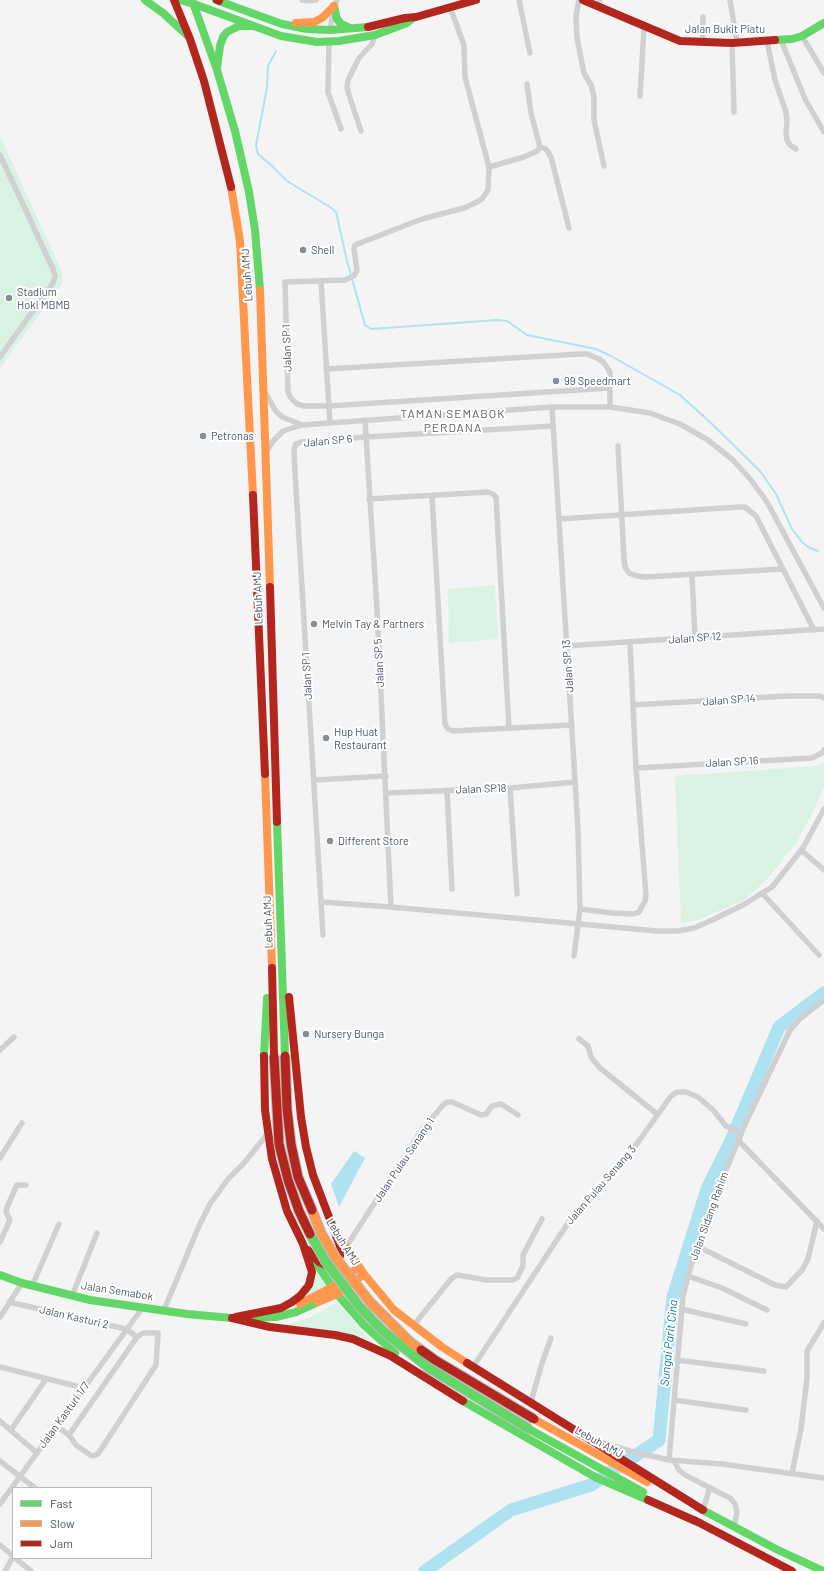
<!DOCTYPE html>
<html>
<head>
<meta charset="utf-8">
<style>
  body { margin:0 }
  #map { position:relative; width:824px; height:1571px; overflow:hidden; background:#f4f4f4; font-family:Barlow,sans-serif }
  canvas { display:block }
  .legend { position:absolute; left:12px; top:1487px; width:140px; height:72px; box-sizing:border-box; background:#fff; border:1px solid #b7bbc0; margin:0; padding:5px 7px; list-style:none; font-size:12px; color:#4a5661 }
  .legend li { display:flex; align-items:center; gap:8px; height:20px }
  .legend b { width:20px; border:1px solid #b7bbc0 }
</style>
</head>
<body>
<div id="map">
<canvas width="824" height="1571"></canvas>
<ul class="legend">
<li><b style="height:5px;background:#63d668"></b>Fast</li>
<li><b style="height:5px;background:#ff974d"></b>Slow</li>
<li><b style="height:5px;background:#b3261e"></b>Jam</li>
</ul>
</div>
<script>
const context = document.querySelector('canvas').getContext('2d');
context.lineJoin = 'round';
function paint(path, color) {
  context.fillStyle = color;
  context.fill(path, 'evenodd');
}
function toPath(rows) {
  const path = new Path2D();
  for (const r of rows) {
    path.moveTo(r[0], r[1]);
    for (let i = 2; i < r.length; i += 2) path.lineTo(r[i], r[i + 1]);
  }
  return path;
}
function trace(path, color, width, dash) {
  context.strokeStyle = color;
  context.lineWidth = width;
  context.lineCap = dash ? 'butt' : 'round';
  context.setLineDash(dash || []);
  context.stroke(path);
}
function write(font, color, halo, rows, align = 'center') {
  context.font = font + ' Barlow,sans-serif';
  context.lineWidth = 4;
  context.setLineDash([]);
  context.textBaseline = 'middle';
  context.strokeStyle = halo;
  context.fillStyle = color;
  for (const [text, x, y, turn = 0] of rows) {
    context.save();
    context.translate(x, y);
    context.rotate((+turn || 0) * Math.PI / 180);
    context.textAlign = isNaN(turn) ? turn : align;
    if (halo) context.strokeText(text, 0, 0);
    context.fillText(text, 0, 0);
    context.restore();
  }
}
const green = toPath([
  [0,136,61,270,63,278,61,285,0,368],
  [495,585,498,639,449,643,448,589],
  [824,762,824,786,815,808,797,842,767,879,746,899,698,920,681,923,675,776,818,766],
  [317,1273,326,1286,305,1298],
  [337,1302,369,1340,281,1326,311,1317]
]);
const water = toPath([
  [354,1151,365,1158,339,1207,331,1184]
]);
const stream = toPath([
  [276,51,268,66,267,88,256,145,258,154,271,165,287,181,330,207,336,212,347,261,365,325,371,329,497,320,507,321,527,335,596,349,611,356,680,395,711,423,760,471,776,494,792,529,802,542,808,547,818,551]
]);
const river = toPath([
  [425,1571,511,1510,591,1485,659,1440,673,1297,707,1189,729,1145,779,1027,824,993]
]);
const street = toPath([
  [302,0,309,1,316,0],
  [519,0,530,53],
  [579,0,576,16,577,38,584,73,591,85,594,97,594,120,604,166],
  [730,0,737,42],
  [598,6,600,0],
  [450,7,464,45,465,77,489,167,488,190,482,199,475,203,464,208,422,219,355,245,354,249,357,270,354,276,349,278,345,280,285,282,288,392,291,398,297,404,304,406,329,406,610,388],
  [703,17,703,43],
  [330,30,334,6,337,0],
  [802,36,824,73],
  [781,40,805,99,824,132],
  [767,41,775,80,786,112,787,121,786,134,787,140,790,145,796,149],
  [329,42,328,92,341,129],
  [732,43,734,112],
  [640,96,644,28],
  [361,131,349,95,347,87,348,80,359,58,372,44,375,35],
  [540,147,546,149,551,157,569,228],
  [0,155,53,269,55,276,53,283,0,357],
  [489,167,524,157,537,151,540,147,531,113,527,84],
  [321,281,330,423],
  [326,369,580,354,587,354,599,359,604,363,610,372,610,407],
  [265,392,275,410,282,417,302,425],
  [552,407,578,829,580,909,574,956],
  [365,420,377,610,391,907],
  [618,446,624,559,625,567,629,573,637,576,645,577,782,569],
  [267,451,273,441,283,431,302,425,552,407,610,407,650,413,680,424,708,440,733,460,751,480,767,502,824,608],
  [432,496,445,724,448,729,453,731,571,725],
  [369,499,488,492,493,494,496,497,509,728],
  [559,519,738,507,745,507,756,516,814,630],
  [692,575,695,638],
  [566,646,824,629],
  [633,705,787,696,820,696,824,698],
  [636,768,812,758,822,753,824,750],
  [314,780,386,776],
  [510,788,517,894],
  [447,790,452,889],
  [387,793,510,788,575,782],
  [801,850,824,870],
  [762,893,819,955],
  [321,902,391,907,657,931,678,931,694,928,710,921,743,905,772,887,803,848,824,809],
  [580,909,612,913,633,914,639,912,645,901,646,895,636,768,630,643],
  [323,935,295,472,294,450,296,444,301,442,366,437,553,426],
  [579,1039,588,1046,591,1057,600,1068,657,1114],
  [0,1050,14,1037],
  [738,1140,824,1229],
  [0,1158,22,1123],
  [0,1242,10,1220,6,1212,7,1207,17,1185,26,1185],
  [697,1246,775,1285,786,1287,802,1270,808,1259,817,1221],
  [346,1247,421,1131,443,1105,447,1102,452,1102,481,1115,486,1114,492,1106,501,1104,518,1115],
  [688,1276,722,1288,767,1310],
  [32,1286,59,1224],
  [72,1296,97,1233],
  [9,1302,126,1329,137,1337],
  [681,1309,746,1324],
  [164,1310,199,1226,210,1204,228,1179,245,1162,268,1133],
  [0,1317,22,1283],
  [413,1326,451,1279,457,1275,486,1280,512,1280,517,1278,523,1266,523,1255,542,1219],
  [677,1360,764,1371],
  [0,1367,84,1388],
  [473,1367,576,1211,598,1191,639,1141,671,1096,677,1092,686,1092,698,1097,714,1111,726,1126,741,1133],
  [674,1400,746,1410],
  [531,1402,542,1363,551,1338],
  [0,1421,37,1453],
  [56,1426,69,1435,76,1445,90,1455,93,1456,98,1454,156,1365,158,1333,143,1333,137,1337,69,1435],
  [11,1430,46,1379],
  [600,1442,630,1451,669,1460,722,1464,824,1478],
  [669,1460,683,1296,689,1272,710,1208,747,1120,790,1030,801,1018,824,1000],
  [0,1461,35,1488],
  [674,1461,679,1470,685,1475,730,1498,735,1504,737,1512,734,1528],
  [792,1473,801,1429,807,1378,807,1351,824,1323],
  [0,1504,143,1307],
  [703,1510,710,1487],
  [0,1545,13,1556],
  [15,1558,31,1571],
  [5,1571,13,1557]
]);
const fast = toPath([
  [145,0,163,13,188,36],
  [180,0,194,4],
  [192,0,217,70,235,131,249,192,255,230,260,290],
  [216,0,282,24,307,29,330,30,368,27],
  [194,4,281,36,317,42,339,41,375,35,407,23,412,19],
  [334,6,337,19,341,24,350,28],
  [775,40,792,39,802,36,824,23],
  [217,68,220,46,223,37,227,32,239,26,253,26],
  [277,822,285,1056],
  [264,1056,267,998],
  [314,1260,337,1294,364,1325,395,1353],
  [0,1275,22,1283,90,1300,187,1314,232,1318,276,1317,296,1312,318,1302],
  [463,1401,595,1477,648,1500],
  [529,1429,643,1492],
  [697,1507,776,1549,823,1571]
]);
const slow = toPath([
  [296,23,314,22,322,18,334,6],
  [231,187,240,241,253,495],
  [260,290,270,587],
  [265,774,272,968],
  [333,1227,364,1274,394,1310,442,1347,467,1363],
  [318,1302,337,1294,364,1274],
  [300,1304,332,1287,359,1267],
  [534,1419,647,1482]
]);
const jam = toPath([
  [174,0,190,39,204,81,231,187],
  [217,0,219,1],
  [583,0,680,41,732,43,775,40],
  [368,27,405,18,416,17,476,0],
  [253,495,265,774],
  [270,587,277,822],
  [272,968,274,1056],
  [289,997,301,1117,306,1147,313,1175,340,1246,340,1256,337,1260,326,1265,319,1262,308,1250],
  [236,1317,281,1308,292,1302,300,1296,309,1285,312,1272,303,1244,287,1211,272,1159,265,1110,264,1056],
  [232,1318,270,1327,335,1335,353,1339,391,1356,463,1401],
  [467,1363,703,1510],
  [648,1500,700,1523],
  [694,1520,792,1571]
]);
const fastBridge = toPath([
  [310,1234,326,1262,359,1306,383,1331,429,1368,529,1429]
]);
const slowBridge = toPath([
  [312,1210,321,1233,336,1258,370,1302,409,1341,421,1350]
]);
const jamBridge = toPath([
  [274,1056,279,1144,288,1180,299,1211,310,1234],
  [285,1056,287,1109,291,1144,298,1177,312,1210],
  [421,1350,435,1360,534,1419]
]);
const markers = [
  [303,250,4,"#868d94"],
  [9,298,4,"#868d94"],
  [556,381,4,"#868d94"],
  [203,436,4,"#868d94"],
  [314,624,4,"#868d94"],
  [326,738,4,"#868d94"],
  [330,841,4,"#868d94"],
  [306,1034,4,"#868d94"]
];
const streetNames = [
  ["Jalan Bukit Piatu",725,29],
  ["Lebuh AMJ",247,275,-94],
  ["Jalan SP 1",287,348,-92],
  ["Jalan SP 6",328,441,-5],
  ["Lebuh AMJ",258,598,-92],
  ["Jalan SP 12",695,638,-4],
  ["Jalan SP 5",379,663,-93],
  ["Jalan SP 13",568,666,-94],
  ["Jalan SP 1",307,676,-93],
  ["Jalan SP 14",729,700,-4],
  ["Jalan SP 16",732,762,-3],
  ["Jalan SP18",481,789,-2],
  ["Lebuh AMJ",268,922,-92],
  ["Jalan Pulau Senang 1",404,1160,-56],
  ["Jalan Pulau Senang 3",601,1185,-49],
  ["Jalan Sidang Rahim",709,1216,-70],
  ["Lebuh AMJ",343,1242,58],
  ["Jalan Semabok",117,1291,9],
  ["Jalan Kasturi 2",74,1317,13],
  ["Jalan Kasturi 1/7",64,1415,-54],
  ["Lebuh AMJ",599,1442,29]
];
const poiNames = [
  ["Shell",311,250],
  ["Stadium",17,292],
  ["Hoki MBMB",17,305],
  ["99 Speedmart",564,381],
  ["Petronas",211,436],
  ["Melvin Tay & Partners",322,624],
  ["Hup Huat",334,732],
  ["Restaurant",334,745],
  ["Different Store",338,841],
  ["Nursery Bunga",314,1034]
];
const neighbourhoodNames = [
  ["TAMAN SEMABOK",453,414],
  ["PERDANA",453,428]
];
const waterNames = [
  ["Sungai Parit Cina",669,1343,-84]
];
paint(green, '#d9f2e3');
paint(water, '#aee2f0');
trace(stream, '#aee2f0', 2);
trace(river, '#aee2f0', 13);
trace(street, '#ced0d2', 5.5);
trace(fast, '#63d668', 8);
trace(slow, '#ff974d', 8);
trace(jam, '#b3261e', 8);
trace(fastBridge, '#b9bec3', 11, []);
trace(slowBridge, '#b9bec3', 11, []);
trace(jamBridge, '#b9bec3', 11, []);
trace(fastBridge, '#63d668', 9);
trace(slowBridge, '#ff974d', 9);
trace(jamBridge, '#b3261e', 9);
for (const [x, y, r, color] of markers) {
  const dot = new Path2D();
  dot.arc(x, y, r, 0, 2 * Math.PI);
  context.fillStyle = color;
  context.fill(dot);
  trace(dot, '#fff', 1.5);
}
write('11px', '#4a5661', '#fff', streetNames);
write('11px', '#4a5661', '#fff', poiNames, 'left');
context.letterSpacing = '1px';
write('12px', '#5f6368', '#fff', neighbourhoodNames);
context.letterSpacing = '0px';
write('italic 12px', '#0c7c9b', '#fff', waterNames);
</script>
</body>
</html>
